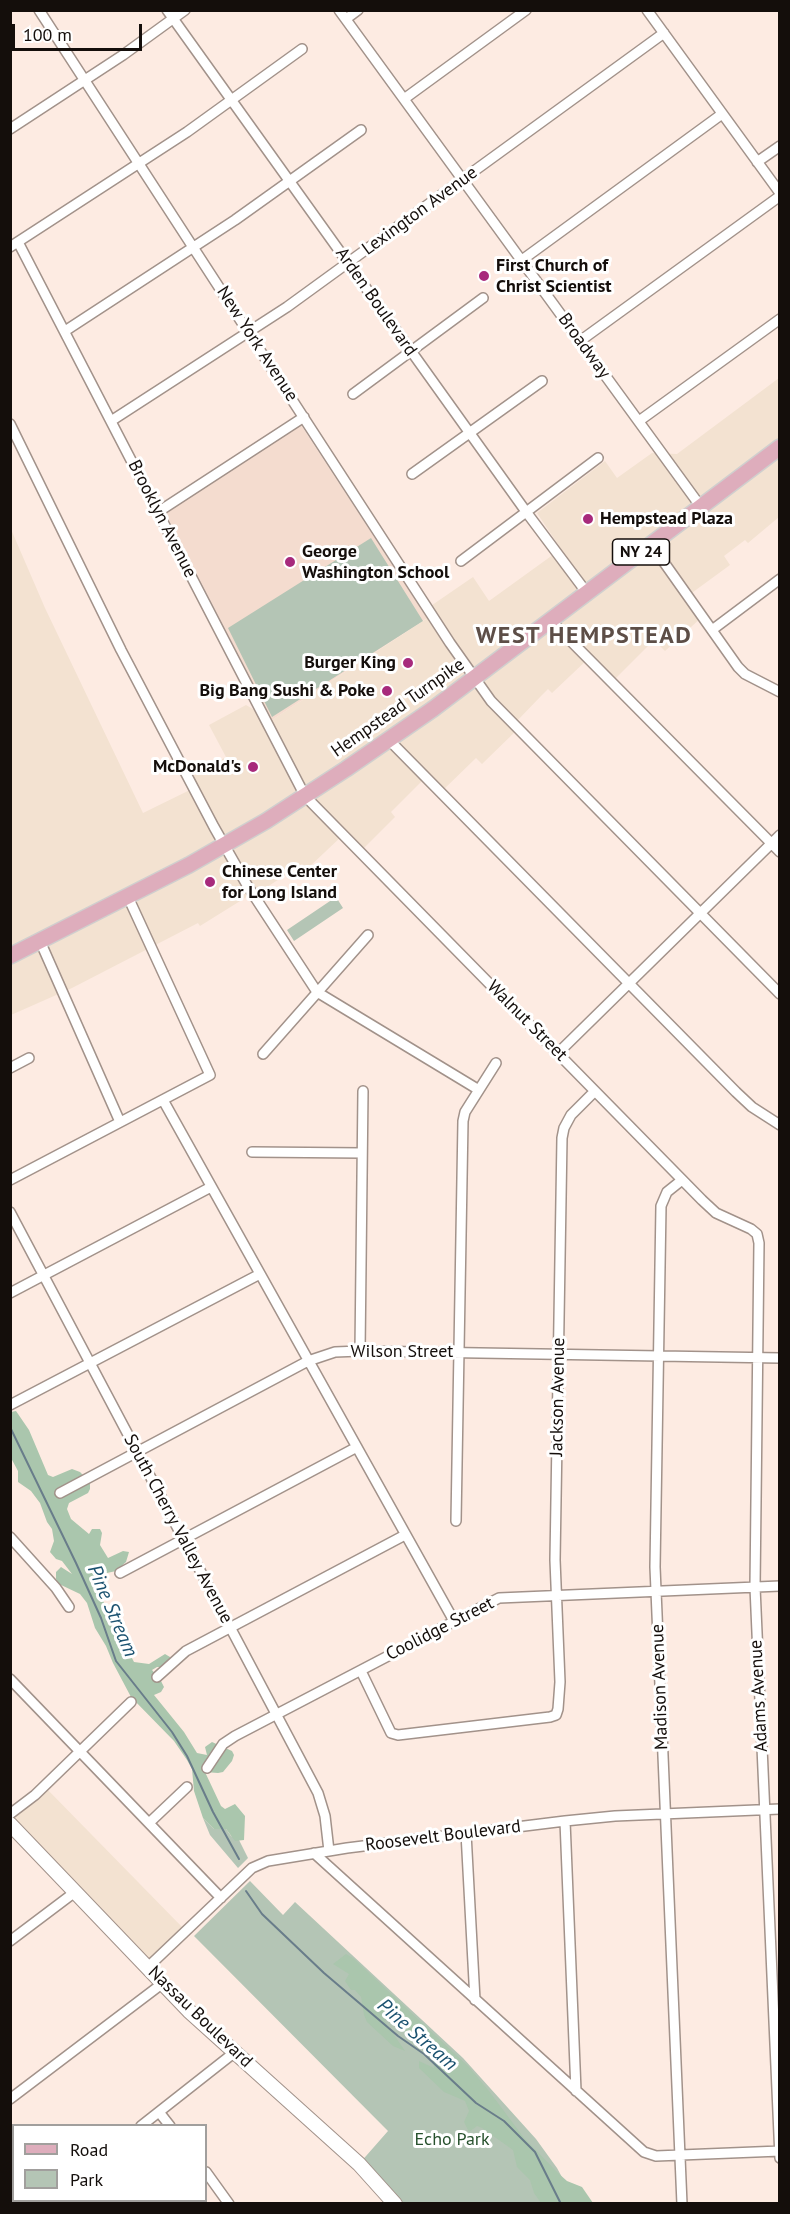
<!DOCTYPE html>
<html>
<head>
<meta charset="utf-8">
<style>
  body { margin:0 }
  #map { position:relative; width:790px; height:2214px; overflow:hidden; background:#fdebe2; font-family:"PT Sans",sans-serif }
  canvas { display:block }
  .frame { position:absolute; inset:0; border:12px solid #140e0b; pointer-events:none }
  .legend { position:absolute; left:12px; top:2124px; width:195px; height:78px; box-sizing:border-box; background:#fff; border:2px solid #a19f9d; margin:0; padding:8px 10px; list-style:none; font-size:18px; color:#140e0b }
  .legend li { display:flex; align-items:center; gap:12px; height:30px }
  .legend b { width:30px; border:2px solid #a19f9d }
  .scale { position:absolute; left:12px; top:24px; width:130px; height:27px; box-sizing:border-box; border:3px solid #140e0b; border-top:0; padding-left:8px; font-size:18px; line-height:21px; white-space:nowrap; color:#140e0b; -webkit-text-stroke:4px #fff; paint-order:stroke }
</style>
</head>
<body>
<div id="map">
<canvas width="790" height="2214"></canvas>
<div class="frame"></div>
<ul class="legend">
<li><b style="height:8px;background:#deadbc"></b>Road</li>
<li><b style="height:16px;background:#b4c5b5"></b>Park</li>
</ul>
<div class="scale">100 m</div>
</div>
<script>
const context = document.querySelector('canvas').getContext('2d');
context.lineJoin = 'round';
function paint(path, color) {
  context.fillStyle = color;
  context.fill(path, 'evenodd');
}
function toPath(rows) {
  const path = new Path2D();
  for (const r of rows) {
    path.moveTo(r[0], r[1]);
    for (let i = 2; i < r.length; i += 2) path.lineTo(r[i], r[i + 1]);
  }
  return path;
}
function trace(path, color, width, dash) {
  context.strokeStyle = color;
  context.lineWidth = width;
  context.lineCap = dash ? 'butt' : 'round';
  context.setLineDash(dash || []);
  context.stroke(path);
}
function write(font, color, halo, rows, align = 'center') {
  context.font = font + ' "PT Sans",sans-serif';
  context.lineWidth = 6;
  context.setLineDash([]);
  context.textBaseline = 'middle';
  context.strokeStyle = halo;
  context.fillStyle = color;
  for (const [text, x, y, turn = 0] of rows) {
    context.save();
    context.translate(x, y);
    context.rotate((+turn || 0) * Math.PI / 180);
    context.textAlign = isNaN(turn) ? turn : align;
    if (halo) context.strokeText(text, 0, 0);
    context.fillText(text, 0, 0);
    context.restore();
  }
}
const commercial = toPath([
  [779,378,779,517,748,543,745,540,724,556,730,565,689,595,703,616,665,651,654,640,612,682,589,658,552,693,548,689,542,695,515,723,519,728,482,764,476,758,441,792,426,777,391,812,395,817,361,851,343,835,307,869,302,864,255,895,253,893,200,926,198,923,72,988,11,1015,10,527,45,608,143,813,194,788,189,778,226,757,209,725,246,705,272,720,426,619,422,612,473,577,489,601,561,549,537,513,605,461,617,478,652,453,677,454],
  [45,1787,184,1929,148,1965,11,1817]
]);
const built = toPath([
  [301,425,427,618,272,720,165,512]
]);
const green = toPath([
  [371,538,423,621,272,717,228,628],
  [336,897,343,908,294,941,287,930],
  [203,1818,214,1829,226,1829,231,1836,239,1840,248,1858,238,1868,210,1835],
  [250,1881,283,1915,295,1902,463,2058,536,2139,557,2168,576,2203,395,2203,359,2164,388,2131,194,1936]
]);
const forest = toPath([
  [16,1411,29,1430,48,1475,53,1477,72,1469,80,1472,90,1482,90,1489,88,1493,69,1503,67,1509,71,1519,89,1534,92,1529,100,1529,102,1533,100,1545,108,1558,123,1551,129,1552,126,1562,116,1571,107,1573,98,1569,95,1577,96,1587,134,1662,149,1664,165,1654,170,1657,170,1660,161,1667,157,1667,152,1670,161,1681,164,1687,161,1692,154,1695,184,1732,197,1753,207,1755,205,1747,212,1742,232,1751,234,1755,232,1761,223,1772,218,1773,205,1772,221,1806,225,1809,235,1804,245,1816,244,1840,235,1841,226,1829,214,1829,203,1818,194,1791,192,1769,187,1760,174,1741,131,1697,113,1663,106,1646,95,1628,87,1603,80,1594,59,1584,56,1579,56,1572,61,1567,72,1574,62,1561,56,1559,50,1552,54,1541,52,1529,47,1522,40,1503,31,1491,18,1482,18,1471,11,1458,11,1412],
  [346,1954,353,1958,469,2067,489,2091,524,2138,558,2173,567,2181,582,2187,593,2203,541,2203,534,2193,530,2180,517,2167,513,2150,482,2128,477,2126,469,2132,464,2122,469,2111,465,2101,444,2092,419,2068,419,2061,434,2068,433,2046,413,2041,398,2024,384,2020,405,2051,393,2046,367,2022,364,2015,361,1997,355,1990,351,1990,345,1981,349,1974,333,1964]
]);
const stream = toPath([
  [10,1427,76,1563,101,1618,116,1661,172,1732,187,1756,213,1812,239,1859],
  [246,1891,262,1914,324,1973,398,2036,424,2054,476,2103,504,2121,535,2152,561,2204]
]);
const street = toPath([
  [39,10,450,643,491,701,780,994],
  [167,10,527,513,587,593],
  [339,10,701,507],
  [647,10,780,193],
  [346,19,358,10],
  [404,99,526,10],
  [10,129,123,55,185,10],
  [757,162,780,146],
  [18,242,305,796,702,1200,716,1213,751,1229,757,1234,759,1243,755,1587,780,2158],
  [10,247,187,132,302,49],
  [522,260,722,114],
  [65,331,235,220,361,130],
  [580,341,780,196],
  [353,394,483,298],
  [111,421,287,307,664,33],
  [639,421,780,319],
  [10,424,121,650,214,827,247,885,317,992,479,1090],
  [412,474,542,381],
  [158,512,304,417],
  [651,544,738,667,745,674,780,692],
  [461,561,598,458],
  [550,620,780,852],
  [712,630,780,579],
  [389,740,736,1092,752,1107,780,1125],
  [40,941,120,1122],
  [558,1053,780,835],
  [263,1054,368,935],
  [10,1068,29,1058],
  [163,1100,454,1621],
  [252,1152,362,1153],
  [10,1180,210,1075,128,897],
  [682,1180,667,1192,661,1206,655,1567,682,2204],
  [10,1212,318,1793,325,1816,329,1851],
  [10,1293,211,1187],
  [360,1351,363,1091],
  [10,1405,260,1274],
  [60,1493,308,1361,335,1352,360,1351,780,1358],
  [456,1521,463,1121,465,1112,496,1063],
  [10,1537,56,1588,69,1607],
  [120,1573,357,1447],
  [361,1671,391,1733,398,1735,550,1717,556,1715,558,1709,560,1682,555,1560,562,1138,564,1128,571,1115,595,1091],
  [157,1677,186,1651,405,1535],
  [10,1679,221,1898],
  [207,1768,223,1744,235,1736,499,1598,780,1586],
  [10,1814,35,1795,131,1702],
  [565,1821,576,2091],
  [149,1823,187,1787],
  [466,1833,475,2000],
  [314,1853,644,2152,656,2156,780,2151],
  [10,1941,75,1892],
  [148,1967,252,1868,268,1861,347,1848,565,1821,615,1816,780,1809],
  [10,2099,163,1983],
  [159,2112,170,2126],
  [141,2126,235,2052],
  [206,2172,229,2204],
  [102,2200,104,2204],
  [38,2204,42,2200]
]);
const secondary = toPath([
  [10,1824,189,2011,359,2164,395,2204]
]);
const primary = toPath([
  [10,956,189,865,266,821,346,769,433,709,780,447]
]);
const markers = [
  [484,276,6,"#a72a7c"],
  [588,519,6,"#a72a7c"],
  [290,562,6,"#a72a7c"],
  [408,663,6,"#a72a7c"],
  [387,691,6,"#a72a7c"],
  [253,767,6,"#a72a7c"],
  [210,882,6,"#a72a7c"]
];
const shields = [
  [641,552,57]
];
const shieldNames = [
  ["NY 24",641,552]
];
const streetNames = [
  ["Lexington Avenue",420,211,-36],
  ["Arden Boulevard",376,302,55],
  ["New York Avenue",257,344,57],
  ["Broadway",584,346,54],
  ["Brooklyn Avenue",162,519,63],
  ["Hempstead Turnpike",398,708,-35],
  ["Walnut Street",527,1021,45],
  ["Wilson Street",402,1352],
  ["Jackson Avenue",558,1397,-89],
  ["South Cherry Valley Avenue",178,1529,62],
  ["Coolidge Street",440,1629,-27],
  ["Madison Avenue",660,1687,-92],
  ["Adams Avenue",759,1696,-93],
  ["Roosevelt Boulevard",443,1836,-7],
  ["Nassau Boulevard",200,2017,44]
];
const poiNames = [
  ["First Church of",496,266],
  ["Christ Scientist",496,287],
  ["Hempstead Plaza",600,519],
  ["George",302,552],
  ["Washington School",302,573],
  ["Burger King",396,663,"right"],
  ["Big Bang Sushi & Poke",375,691,"right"],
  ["McDonald's",241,767,"right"],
  ["Chinese Center",222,872],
  ["for Long Island",222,893]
];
const parkNames = [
  ["Echo Park",452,2140]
];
const waterNames = [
  ["Pine Stream",112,1611,67],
  ["Pine Stream",417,2035,41]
];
const districtNames = [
  ["WEST HEMPSTEAD",584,636]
];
paint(commercial, '#f3e2d1');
paint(built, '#f4dccf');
paint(green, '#b4c5b5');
paint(forest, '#aac6ad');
trace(stream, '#697d8a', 2);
trace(street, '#a2928a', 12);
trace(secondary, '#a2928a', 16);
trace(primary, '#d0cfce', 18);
trace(street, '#fff', 9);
trace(secondary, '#fff', 14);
trace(primary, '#deadbc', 15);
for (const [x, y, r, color] of markers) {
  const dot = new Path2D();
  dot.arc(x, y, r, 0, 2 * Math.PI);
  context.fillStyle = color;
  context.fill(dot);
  trace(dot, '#fff', 2);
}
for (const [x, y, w] of shields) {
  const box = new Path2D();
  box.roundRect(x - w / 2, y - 13, w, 26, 4.5);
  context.fillStyle = '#fff';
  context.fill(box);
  trace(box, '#140e0b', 1.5);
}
write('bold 16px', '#140e0b', null, shieldNames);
write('18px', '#140e0b', '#fff', streetNames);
write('bold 18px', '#140e0b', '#fff', poiNames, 'left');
write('18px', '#27512d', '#fff', parkNames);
write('italic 20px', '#1b5270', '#fff', waterNames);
context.letterSpacing = '1.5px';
write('bold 24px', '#5d4e47', '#fff', districtNames);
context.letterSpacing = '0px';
</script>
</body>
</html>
